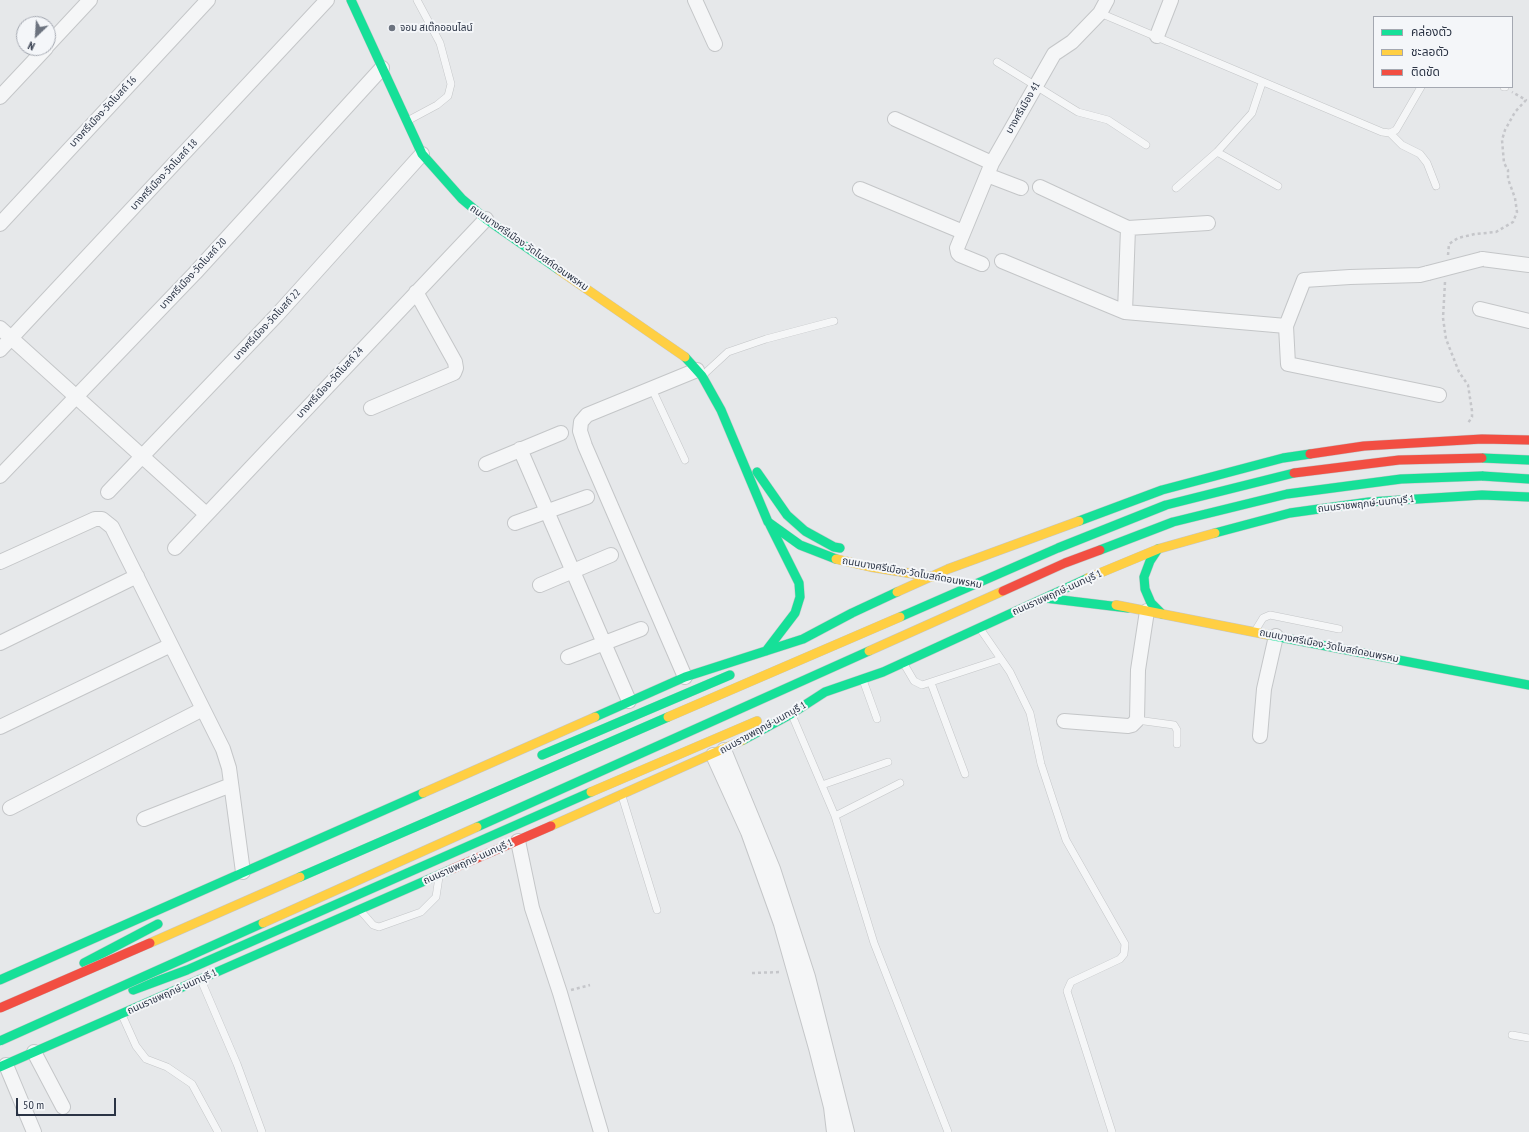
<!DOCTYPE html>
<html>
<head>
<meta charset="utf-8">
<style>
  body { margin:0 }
  #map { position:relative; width:1529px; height:1132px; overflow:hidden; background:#e6e8ea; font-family:"PT Sans Narrow","Noto Sans Thai",sans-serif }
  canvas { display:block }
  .legend { position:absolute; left:1373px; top:16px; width:140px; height:72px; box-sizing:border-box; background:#f4f6f9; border:1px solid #a4a8b1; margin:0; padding:5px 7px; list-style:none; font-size:12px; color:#2b3445 }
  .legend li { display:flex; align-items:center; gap:8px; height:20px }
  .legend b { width:20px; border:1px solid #a4a8b1 }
  .north { position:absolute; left:16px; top:16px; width:40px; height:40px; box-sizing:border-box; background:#f4f6f9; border:1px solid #a4a8b1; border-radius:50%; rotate:205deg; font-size:11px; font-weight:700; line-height:16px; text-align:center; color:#2b3445 }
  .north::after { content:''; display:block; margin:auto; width:14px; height:18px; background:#6c737f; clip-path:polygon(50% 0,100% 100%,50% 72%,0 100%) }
  .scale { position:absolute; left:16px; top:1098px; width:100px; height:18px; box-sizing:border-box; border:2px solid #2b3445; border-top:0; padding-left:5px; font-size:12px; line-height:14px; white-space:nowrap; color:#2b3445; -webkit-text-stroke:3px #f4f6f9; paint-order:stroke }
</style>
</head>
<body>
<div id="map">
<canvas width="1529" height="1132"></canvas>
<ul class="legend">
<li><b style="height:5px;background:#16e098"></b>คล่องตัว</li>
<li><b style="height:5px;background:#ffcf43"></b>ชะลอตัว</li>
<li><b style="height:5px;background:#f24e42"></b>ติดขัด</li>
</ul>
<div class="north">N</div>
<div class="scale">50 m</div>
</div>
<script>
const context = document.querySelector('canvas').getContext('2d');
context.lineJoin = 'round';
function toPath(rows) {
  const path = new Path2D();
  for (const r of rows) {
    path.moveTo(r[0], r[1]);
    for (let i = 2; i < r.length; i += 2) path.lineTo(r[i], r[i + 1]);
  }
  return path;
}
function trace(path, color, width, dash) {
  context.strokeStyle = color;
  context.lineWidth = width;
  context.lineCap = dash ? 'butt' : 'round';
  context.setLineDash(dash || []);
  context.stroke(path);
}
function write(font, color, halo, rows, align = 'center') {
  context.font = font + ' "PT Sans Narrow","Noto Sans Thai",sans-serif';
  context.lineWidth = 4;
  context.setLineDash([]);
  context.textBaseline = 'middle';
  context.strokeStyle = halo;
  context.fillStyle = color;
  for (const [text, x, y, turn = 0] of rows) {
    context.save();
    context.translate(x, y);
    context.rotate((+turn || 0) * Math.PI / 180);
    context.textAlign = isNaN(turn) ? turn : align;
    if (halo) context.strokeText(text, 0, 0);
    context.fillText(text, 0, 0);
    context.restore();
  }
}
const path = toPath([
  [1448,255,1449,244,1458,238,1475,234,1496,232,1513,222,1517,212,1515,198,1508,179,1508,170,1504,163,1502,140,1505,130,1515,112,1526,100,1512,92],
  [1445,282,1443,318,1446,339,1459,372,1468,385,1472,411,1472,417,1468,423],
  [752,973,782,972],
  [571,990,590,985]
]);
const lane = toPath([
  [1100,13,1382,132,1390,133,1396,130,1421,87],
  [997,62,1078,112,1108,120,1146,145],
  [1504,87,1505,87],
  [409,120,437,105,448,96,451,84,440,43,417,0],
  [1390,133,1402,145,1420,154,1427,163,1436,186],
  [1217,152,1278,186],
  [1176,188,1217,152,1252,113,1262,83],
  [702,376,728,352,766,339,834,321],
  [652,389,685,460],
  [981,630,1010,672,1030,713,1041,764,1066,840,1125,944,1124,954,1120,959,1071,982,1067,991,1112,1132],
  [1255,631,1263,618,1270,615,1339,629],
  [904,664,914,681,922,685,1001,659],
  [863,680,877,719],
  [931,683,965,774],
  [792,715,835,816,874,943,948,1132],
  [1137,720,1174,725,1177,730,1177,744],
  [822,785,888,762],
  [622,796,657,910],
  [835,816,900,783],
  [360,910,373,925,379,927,421,912,436,897,439,877],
  [201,980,237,1064,262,1132],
  [122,1015,136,1046,146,1059,167,1067,192,1084,218,1132],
  [1512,1035,1529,1038]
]);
const street = toPath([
  [695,0,715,44],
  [1157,36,1171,0],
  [48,45,90,0],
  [0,97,46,48],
  [895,119,992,163],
  [987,175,1021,188],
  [1040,187,1128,228,1208,223],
  [860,189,963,232],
  [0,224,208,0],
  [1482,259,1529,265],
  [1002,261,1125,312,1286,326],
  [982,264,960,255,958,253,957,248,992,163,1054,54,1072,42,1100,13,1107,0],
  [1428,273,1420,275,1350,277,1304,280,1286,326,1288,364,1439,395],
  [1480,309,1529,321],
  [1125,312,1128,228],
  [0,328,206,514],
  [0,350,327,0],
  [371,408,454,373,456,368,455,362,416,292],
  [520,449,629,701],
  [486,464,561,433],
  [0,476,195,273,382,68],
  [108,492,277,315,422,154],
  [515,523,587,497],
  [175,548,486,219],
  [0,562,95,519,102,519,112,527,223,749,229,768,243,872],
  [540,585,611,555],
  [0,643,137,576],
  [568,657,641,629],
  [685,677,585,446,580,431,581,422,587,415,697,370],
  [1064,721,1128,726,1132,725,1137,720,1138,670,1147,611],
  [0,727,171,645],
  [1260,736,1264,689,1276,636],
  [724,750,773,869,808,977,847,1132],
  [713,755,748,832,781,924,816,1048,831,1107,834,1132],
  [10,808,203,709],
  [144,819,231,785],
  [518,841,532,908,560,993,601,1132],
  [34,1052,63,1107],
  [6,1065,34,1132]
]);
const fast = toPath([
  [351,0,422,154,462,199,486,219,559,270],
  [685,357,702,376,721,410,768,522,800,545,836,559],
  [1482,458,1529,460],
  [757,472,787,515,805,531,834,547,840,548],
  [1482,476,1529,479],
  [1079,521,1162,490,1283,458,1310,454],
  [1215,533,1290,513,1369,502,1482,495,1529,497],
  [1158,549,1150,561,1144,577,1145,589,1151,603,1162,614],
  [1045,598,1128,608],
  [1269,635,1529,685],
  [766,651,795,613,800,597,799,583,770,525],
  [595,717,685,677,803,639,852,613,897,592],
  [743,740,791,714,825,692,883,672,1088,578],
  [542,755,730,675],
  [84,963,158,924],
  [0,980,423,793],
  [133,990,187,970,591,792],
  [0,1067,452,869]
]);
const slow = toPath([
  [559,270,685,357],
  [836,559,871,567,933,577],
  [1088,578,1158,549,1215,533],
  [897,592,948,569,1079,521],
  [1116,605,1269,635],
  [591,792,757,721],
  [423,793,595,717],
  [551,826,743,740]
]);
const jam = toPath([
  [1310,454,1364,446,1482,439,1529,440],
  [452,869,551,826]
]);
const streetBridge = toPath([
  [1428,273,1482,259]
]);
const fastBridge = toPath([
  [1100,550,1173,522,1287,494,1401,479,1482,476],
  [900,617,1058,548,1166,505,1294,473],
  [477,827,869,651],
  [300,877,668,717],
  [0,1041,263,923]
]);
const slowBridge = toPath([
  [869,651,1003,591],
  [668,717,900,617],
  [263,923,477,827],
  [150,943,300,877]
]);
const jamBridge = toPath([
  [1294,473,1399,460,1482,458],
  [1003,591,1065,563,1100,550],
  [0,1008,150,943]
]);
const markers = [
  [392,28,4,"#6c737f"]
];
const poiNames = [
  ["จอม สเต๊กออนไลน์",400,28]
];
const streetNames = [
  ["บางศรีเมือง 41",1023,108,-60],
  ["บางศรีเมือง-วัดโบสถ์ 16",103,112,-47],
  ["บางศรีเมือง-วัดโบสถ์ 18",164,175,-47],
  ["ถนนบางศรีเมือง-วัดโบสถ์ดอนพรหม",529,248,35],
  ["บางศรีเมือง-วัดโบสถ์ 20",193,274,-47],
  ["บางศรีเมือง-วัดโบสถ์ 22",267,325,-47],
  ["บางศรีเมือง-วัดโบสถ์ 24",330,383,-47],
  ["ถนนราชพฤกษ์-นนทบุรี 1",1366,504,-6],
  ["ถนนบางศรีเมือง-วัดโบสถ์ดอนพรหม",912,573,10],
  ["ถนนราชพฤกษ์-นนทบุรี 1",1057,593,-24],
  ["ถนนบางศรีเมือง-วัดโบสถ์ดอนพรหม",1329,646,11],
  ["ถนนราชพฤกษ์-นนทบุรี 1",763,728,-29],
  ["ถนนราชพฤกษ์-นนทบุรี 1",468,862,-24],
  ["ถนนราชพฤกษ์-นนทบุรี 1",172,992,-24]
];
trace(lane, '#c4c6c8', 8);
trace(street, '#c4c6c8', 16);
trace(fast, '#c4c6c8', 10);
trace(slow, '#c4c6c8', 10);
trace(jam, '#c4c6c8', 10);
trace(path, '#c5c6ca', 2.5, [3, 3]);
trace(lane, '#f5f6f7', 7);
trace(street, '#f5f6f7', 14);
trace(fast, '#16e098', 9);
trace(slow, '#ffcf43', 9);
trace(jam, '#f24e42', 9);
trace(streetBridge, '#c4c6c8', 16, []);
trace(fastBridge, '#c4c6c8', 10, []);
trace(slowBridge, '#c4c6c8', 10, []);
trace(jamBridge, '#c4c6c8', 10, []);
trace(streetBridge, '#f5f6f7', 14);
trace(fastBridge, '#16e098', 9);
trace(slowBridge, '#ffcf43', 9);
trace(jamBridge, '#f24e42', 9);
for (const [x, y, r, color] of markers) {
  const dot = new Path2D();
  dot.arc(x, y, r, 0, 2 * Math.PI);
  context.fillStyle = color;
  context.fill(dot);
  trace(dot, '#f4f6f9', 1.5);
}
write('10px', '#2b3445', '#f4f6f9', poiNames, 'left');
write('10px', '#2b3445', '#f4f6f9', streetNames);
</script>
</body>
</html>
